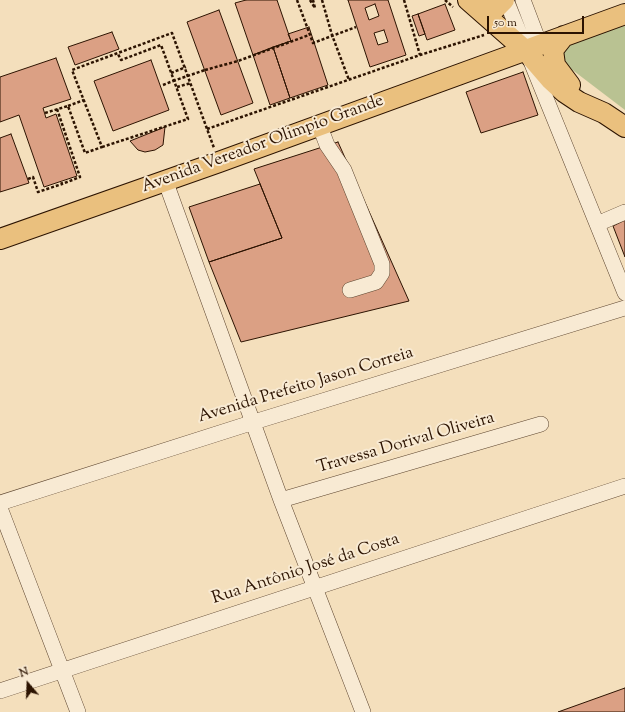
<!DOCTYPE html>
<html>
<head>
<meta charset="utf-8">
<style>
  body { margin:0 }
  #map { position:relative; width:625px; height:712px; overflow:hidden; background:#f4dfbc; font-family:"Sorts Mill Goudy",serif }
  canvas { display:block }
  .north { position:absolute; left:8px; top:664px; width:40px; height:40px; -webkit-text-stroke:3px #f8ead3; paint-order:stroke; rotate:341deg; font-size:11px; font-weight:700; line-height:16px; text-align:center; color:#2c1301 }
  .north::after { content:''; display:block; margin:auto; width:14px; height:18px; background:#2c1301; clip-path:polygon(50% 0,100% 100%,50% 72%,0 100%) }
  .scale { position:absolute; left:487px; top:16px; width:97px; height:18px; box-sizing:border-box; border:2px solid #2c1301; border-top:0; padding-left:5px; font-size:12px; line-height:14px; white-space:nowrap; color:#2c1301; -webkit-text-stroke:3px #f8ead3; paint-order:stroke }
</style>
</head>
<body>
<div id="map">
<canvas width="625" height="712"></canvas>
<div class="north">N</div>
<div class="scale">50 m</div>
</div>
<script>
const context = document.querySelector('canvas').getContext('2d');
context.lineJoin = 'round';
function paint(path, color) {
  context.fillStyle = color;
  context.fill(path, 'evenodd');
}
function toPath(rows) {
  const path = new Path2D();
  for (const r of rows) {
    path.moveTo(r[0], r[1]);
    for (let i = 2; i < r.length; i += 2) path.lineTo(r[i], r[i + 1]);
  }
  return path;
}
function trace(path, color, width, dash) {
  context.strokeStyle = color;
  context.lineWidth = width;
  context.lineCap = dash ? 'butt' : 'round';
  context.setLineDash(dash || []);
  context.stroke(path);
}
function write(font, color, halo, rows, align = 'center') {
  context.font = font + ' "Sorts Mill Goudy",serif';
  context.lineWidth = 4;
  context.setLineDash([]);
  context.textBaseline = 'middle';
  context.strokeStyle = halo;
  context.fillStyle = color;
  for (const [text, x, y, turn = 0] of rows) {
    context.save();
    context.translate(x, y);
    context.rotate((+turn || 0) * Math.PI / 180);
    context.textAlign = isNaN(turn) ? turn : align;
    if (halo) context.strokeText(text, 0, 0);
    context.fillText(text, 0, 0);
    context.restore();
  }
}
const green = toPath([
  [616,24,625,26,625,110,562,62,561,51,566,43]
]);
const building = toPath([
  [246,0,277,0,291,41,253,55,235,3,246,0],
  [348,0,388,0,406,55,370,67,348,0],
  [375,4,379,16,369,20,365,8,375,4],
  [384,30,388,42,378,45,374,33,384,30],
  [445,4,455,30,427,40,418,14,445,4],
  [219,10,253,103,221,115,187,22,219,10],
  [418,14,425,34,419,36,412,16,418,14],
  [309,27,328,85,290,98,273,47,291,41,288,34,309,27],
  [112,32,119,49,75,65,68,47,112,32],
  [273,47,290,98,270,105,253,55,273,47],
  [56,58,71,99,43,108,46,118,56,114,77,176,44,187,19,115,0,122,0,77,56,58],
  [151,60,169,110,113,131,94,81,151,60],
  [523,72,538,115,481,133,466,92,523,72],
  [165,127,163,145,155,150,145,152,138,150,130,141,165,127],
  [11,134,29,183,0,192,0,138,11,134],
  [338,142,409,301,241,342,209,262,282,238,254,169,338,142],
  [260,184,282,238,209,262,189,207,260,184],
  [625,220,625,257,613,226,625,220],
  [625,688,625,712,558,712,625,688]
]);
const path = toPath([
  [297,0,313,43,356,27],
  [310,0,315,8,313,0],
  [322,0,332,35,349,80],
  [404,0,420,55],
  [445,0,453,7],
  [205,70,238,61,309,35],
  [171,73,186,67],
  [163,85,173,81],
  [177,87,191,83],
  [68,106,84,100],
  [57,109,80,177,62,184,61,181],
  [45,113,68,106,85,153,102,147,72,70,172,33,214,148],
  [207,129,420,55,484,35],
  [102,147,188,119,161,45,121,60,118,54],
  [28,179,33,177,38,192,62,184]
]);
const minor = toPath([
  [506,0,625,293],
  [523,0,540,45],
  [319,124,327,145,344,170,382,264,382,273,376,282,350,290],
  [165,180,281,500,363,712],
  [597,224,625,212],
  [281,500,541,424],
  [0,503,254,422,625,308],
  [0,508,78,712],
  [0,691,625,486]
]);
const major = toPath([
  [468,0,526,51,551,80,564,92,579,102,604,113,625,127],
  [479,9,488,10,496,8,504,0],
  [564,36,553,50,555,65,570,85],
  [0,239,219,162,625,14]
]);
const pathBridge = toPath([
  [173,81,205,70]
]);
const streetNames = [
  ["Avenida Vereador Olimpio Grande",263,145,-20],
  ["Avenida Prefeito Jason Correia",306,386,-17],
  ["Travessa Dorival Oliveira",406,444,-16],
  ["Rua Antônio José da Costa",306,570,-18]
];
paint(green, '#b9c292');
paint(building, '#dba084');
trace(building, '#2c1301', 1);
trace(minor, '#5e4630', 16);
trace(major, '#2c1301', 22);
trace(path, '#2c1301', 2.5, [3, 2]);
trace(minor, '#f8ead3', 15);
trace(major, '#eac07e', 20);
trace(pathBridge, '#2c1301', 2.5, [3, 2]);
write('17px', '#2c1301', '#f8ead3', streetNames);
</script>
</body>
</html>
